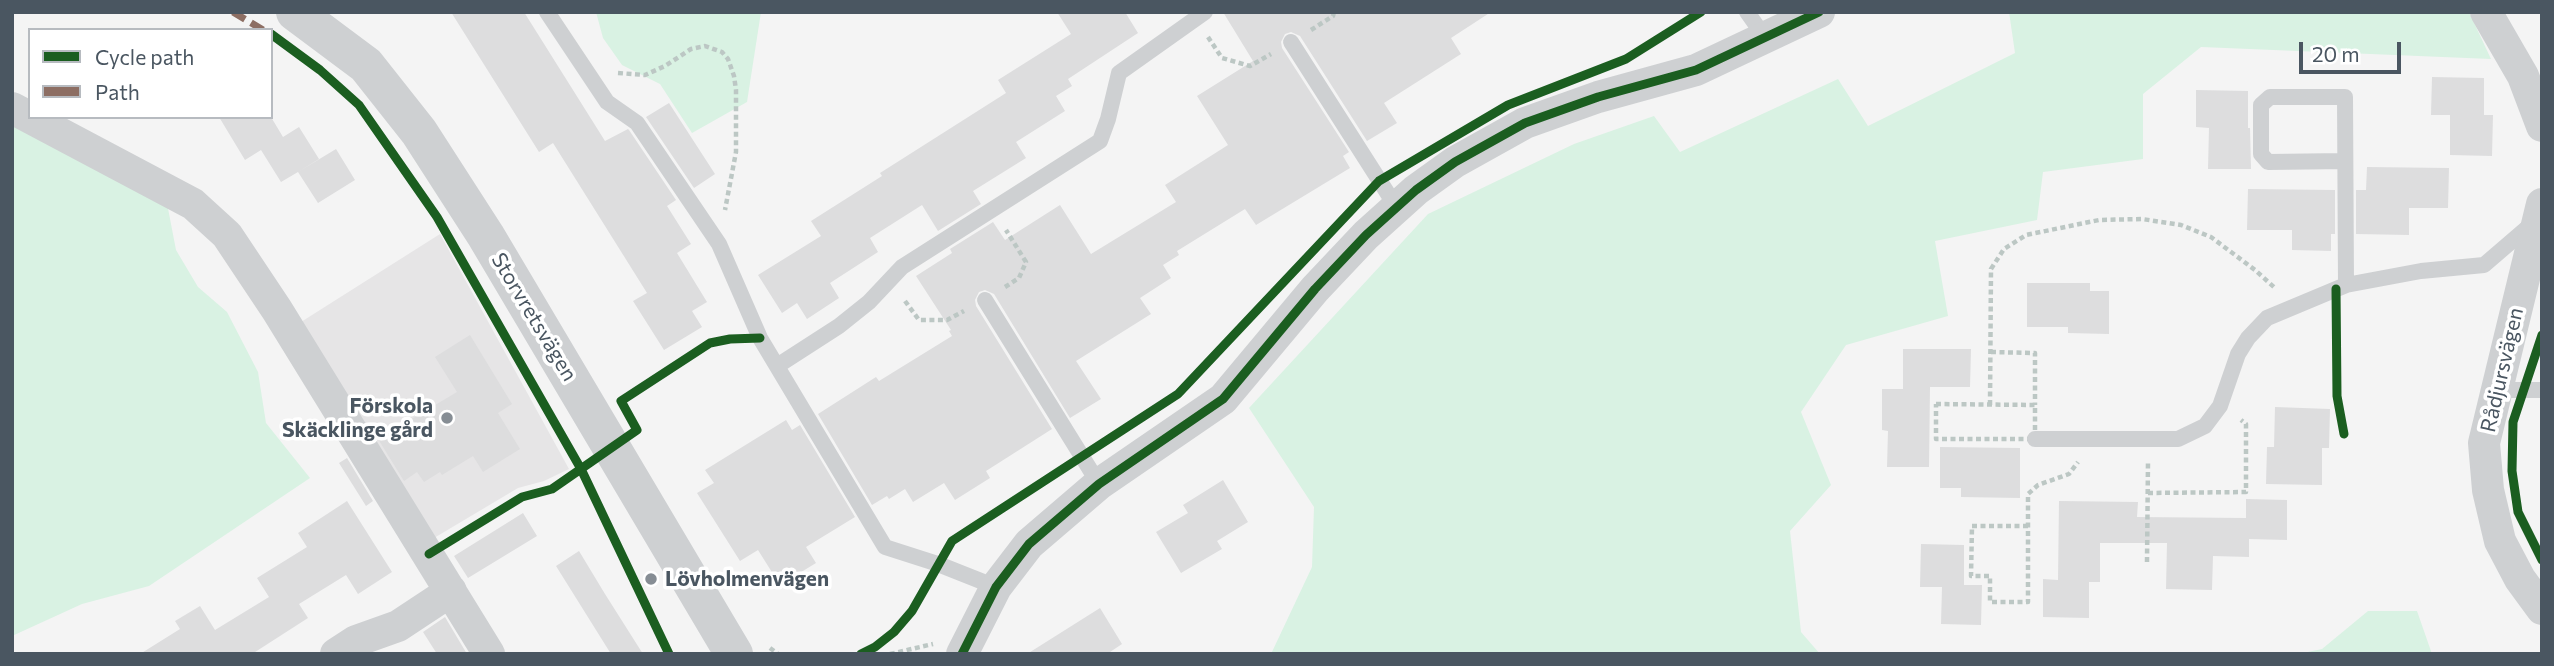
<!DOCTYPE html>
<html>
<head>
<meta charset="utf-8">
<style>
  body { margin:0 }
  #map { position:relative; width:2554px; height:666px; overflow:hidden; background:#f4f4f4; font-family:Commissioner,sans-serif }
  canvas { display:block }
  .frame { position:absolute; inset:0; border:14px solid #4a5661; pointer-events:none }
  .legend { position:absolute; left:28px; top:28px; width:245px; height:91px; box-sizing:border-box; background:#fff; border:2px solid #b7bbc0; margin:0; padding:9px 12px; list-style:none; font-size:21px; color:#4a5661 }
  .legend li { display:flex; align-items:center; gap:14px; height:35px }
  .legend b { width:35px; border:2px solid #b7bbc0 }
  .scale { position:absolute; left:2299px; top:42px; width:102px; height:32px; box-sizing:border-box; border:4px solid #4a5661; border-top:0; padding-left:9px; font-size:21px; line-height:24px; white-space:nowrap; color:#4a5661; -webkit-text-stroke:5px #fff; paint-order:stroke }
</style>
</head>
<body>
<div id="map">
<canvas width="2554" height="666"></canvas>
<div class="frame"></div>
<ul class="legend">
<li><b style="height:9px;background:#1b5e20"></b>Cycle path</li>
<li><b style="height:9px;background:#8d6e63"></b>Path</li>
</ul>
<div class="scale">20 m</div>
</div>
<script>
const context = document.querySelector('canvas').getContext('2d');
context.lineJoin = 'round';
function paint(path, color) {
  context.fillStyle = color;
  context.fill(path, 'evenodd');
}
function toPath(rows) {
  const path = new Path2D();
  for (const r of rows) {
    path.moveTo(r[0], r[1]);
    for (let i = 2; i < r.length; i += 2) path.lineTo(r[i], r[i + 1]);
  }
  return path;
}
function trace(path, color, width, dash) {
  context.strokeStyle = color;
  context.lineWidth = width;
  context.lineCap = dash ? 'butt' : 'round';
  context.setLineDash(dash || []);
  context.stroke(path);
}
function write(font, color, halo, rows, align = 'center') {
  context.font = font + ' Commissioner,sans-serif';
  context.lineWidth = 7;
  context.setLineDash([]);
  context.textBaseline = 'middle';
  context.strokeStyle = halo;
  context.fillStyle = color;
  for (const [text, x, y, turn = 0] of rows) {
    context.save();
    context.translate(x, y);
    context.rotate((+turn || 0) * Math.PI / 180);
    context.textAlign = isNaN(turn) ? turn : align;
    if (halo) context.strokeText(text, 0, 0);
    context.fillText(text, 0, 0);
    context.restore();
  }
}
const education = toPath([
  [440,234,569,469,544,481,518,488,434,538,301,322]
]);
const green = toPath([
  [596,12,761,12,747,102,692,133,660,84,622,65,603,38],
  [2009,12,2469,12,2491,59,2201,47,2143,94,2143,159,2043,172,2037,220,1935,241,1948,316,1846,345,1801,412,1831,485,1790,531,1801,632,1820,654,1271,654,1312,567,1314,507,1249,408,1428,214,1574,144,1654,116,1680,152,1838,79,1868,126,2015,53],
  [12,125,166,198,176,250,198,287,227,312,258,372,266,423,310,478,149,586,82,604,12,636],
  [2368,611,2417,611,2432,654,2298,654,2322,649]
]);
const building = toPath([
  [451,12,524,12,605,141,628,129,629,130,676,200,667,206,691,244,677,253,707,302,692,311,702,327,664,350,633,301,647,293,553,143,539,152],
  [1057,12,1125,12,1138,33,1068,79,1072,86,1056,96,1065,111,1016,142,1026,158,973,191,981,204,938,231,922,205,870,238,878,252,830,283,839,298,807,319,797,303,782,313,758,275,821,236,811,221,882,176,880,173,1006,93,998,80,1071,34],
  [1223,12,1491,12,1451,38,1461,54,1384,103,1397,123,1367,141,1300,36,1291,32,1285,34,1281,42,1282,48,1349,152,1343,156,1350,168,1256,225,1245,209,1177,251,1179,255,1163,265,1171,278,1140,298,1151,314,1076,361,1101,399,1070,418,994,294,985,290,979,292,975,300,976,306,1052,429,986,471,990,478,955,500,944,483,913,502,905,489,889,499,887,496,872,505,818,414,876,377,879,381,952,336,949,331,951,330,916,276,952,253,950,249,993,222,1005,240,1060,205,1091,254,1176,202,1165,185,1228,145,1197,96,1253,61],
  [2432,77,2484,78,2484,115,2493,115,2492,156,2450,155,2450,115,2431,115],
  [2196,90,2248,91,2248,128,2250,128,2251,169,2208,169,2209,128,2196,127],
  [669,103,715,174,694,188,646,117],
  [219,117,271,117,283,137,299,127,319,159,298,172,336,149,355,180,318,203,298,172,281,182,261,150,245,160],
  [2367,167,2449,168,2448,208,2409,208,2409,235,2356,234,2356,190,2366,190],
  [2248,189,2335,190,2335,234,2331,234,2331,251,2292,250,2292,230,2247,230],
  [2027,283,2090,283,2090,291,2109,291,2109,334,2068,333,2068,327,2027,327],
  [470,335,512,404,498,413,520,449,483,472,473,456,442,475,440,472,424,482,417,472,404,481,378,439,457,392,435,357],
  [1903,349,1971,349,1970,387,1930,387,1929,467,1887,467,1888,431,1882,430,1882,389,1903,389],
  [2275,407,2330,409,2329,448,2322,448,2322,485,2266,484,2267,447,2274,447],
  [786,420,792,430,800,425,855,517,806,547,816,563,780,585,758,550,740,561,697,493,714,483,705,470],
  [1940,447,2020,448,2020,498,1961,497,1961,488,1940,488],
  [347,458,373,501,366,506,339,463],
  [1223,480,1248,522,1217,541,1222,549,1181,573,1156,532,1188,513,1183,505],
  [2246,499,2287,500,2287,540,2249,539,2249,557,2213,556,2212,590,2166,589,2167,543,2100,543,2100,582,2089,582,2089,618,2043,617,2043,579,2058,580,2059,501,2138,502,2137,517,2246,518],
  [347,501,392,572,358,594,346,575,299,604,308,618,252,654,140,654,180,629,175,621,200,606,215,630,269,597,257,578,307,547,298,533],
  [523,513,537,536,468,578,454,556],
  [1921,544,1964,545,1964,585,1982,585,1981,625,1941,624,1942,587,1920,587],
  [579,551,605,594,643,654,611,654,556,566],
  [1100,608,1122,644,1107,654,1027,654],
  [445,617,467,654,437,654,423,632]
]);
const path = toPath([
  [1311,30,1333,16,1334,12],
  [1208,37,1222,58,1250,66,1271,54],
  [618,73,645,75,665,66,691,49,705,46,722,52,728,59,734,76,736,90,736,152,725,210],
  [1005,287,1019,278,1026,262,1006,230],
  [905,301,919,320,947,320,964,311],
  [1991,352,2035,353,2035,405],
  [1936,404,2035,405,2035,439,1936,439,1936,404],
  [1990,405,1991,269,2004,249,2026,235,2099,220,2142,219,2181,225,2211,237,2255,270,2275,288],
  [2148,493,2246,492,2246,424,2241,420],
  [2028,526,1972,526,1971,576,1990,576,1990,602,2028,602,2028,494,2038,485,2069,474,2078,462],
  [2147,562,2148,462],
  [770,648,778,654],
  [890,654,933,644]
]);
const service = toPath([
  [547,12,607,102,637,123,719,244,760,338,885,547,938,564,996,587],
  [1747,12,1766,39],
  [1291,42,1397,208],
  [2346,285,2421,271,2484,265,2534,222],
  [985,300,1099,484],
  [777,366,839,326,869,302,902,267,1100,141,1108,119,1119,73,1205,12],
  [2496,390,2542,390],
  [2035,439,2178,439,2205,426,2220,406,2238,354,2248,338,2267,318,2346,285,2345,97,2270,97,2261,105,2261,154,2268,162,2345,161]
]);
const minor = toPath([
  [2486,12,2523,76,2542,126],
  [12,108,193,204,227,235,277,310,489,654],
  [2542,204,2484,443,2488,490,2500,541,2520,579,2542,609],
  [336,654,356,641,398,626,451,591],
  [962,654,996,587,1029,544,1099,484,1223,399,1315,289,1366,235,1416,190,1455,162,1525,123,1598,97,1696,70,1819,12]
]);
const tertiary = toPath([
  [295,12,366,65,419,132,486,236,734,654]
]);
const quiet = toPath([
  [233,12,263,30]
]);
const cycleway = toPath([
  [271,34,320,70,359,105,437,217,581,469,669,654],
  [2336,289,2337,396,2344,434],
  [2542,335,2513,422,2512,471,2518,512,2542,560],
  [429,554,522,497,552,489,637,430,621,401,710,343,730,339,760,338],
  [861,654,875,647,894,632,912,611,952,541,1178,394,1379,181,1508,105,1626,59,1701,12],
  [962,654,996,587,1029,544,1099,484,1223,399,1315,289,1366,235,1416,190,1455,162,1525,123,1598,97,1696,70,1819,12]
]);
const markers = [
  [447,418,7,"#868d94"],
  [651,579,7,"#868d94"]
];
const streetNames = [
  ["Storvretsvägen",534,317,59],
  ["Rådjursvägen",2502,370,-77]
];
const poiNames = [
  ["Förskola",433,406],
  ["Skäcklinge gård",433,430],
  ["Lövholmenvägen",665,579,"left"]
];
paint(education, '#e6e5e6');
paint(green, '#d9f2e3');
paint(building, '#ddddde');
trace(path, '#bcc7c4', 4.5, [5, 3.5]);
trace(service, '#ced0d2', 16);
trace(minor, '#ced0d2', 32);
trace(tertiary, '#ced0d2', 38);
trace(quiet, '#8d6e63', 7, [14, 7]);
trace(cycleway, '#1b5e20', 9);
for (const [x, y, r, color] of markers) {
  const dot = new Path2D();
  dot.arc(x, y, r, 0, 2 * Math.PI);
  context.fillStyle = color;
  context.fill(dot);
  trace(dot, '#fff', 2.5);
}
write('21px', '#4a5661', '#fff', streetNames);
write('bold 21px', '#4a5661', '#fff', poiNames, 'right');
</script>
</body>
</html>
